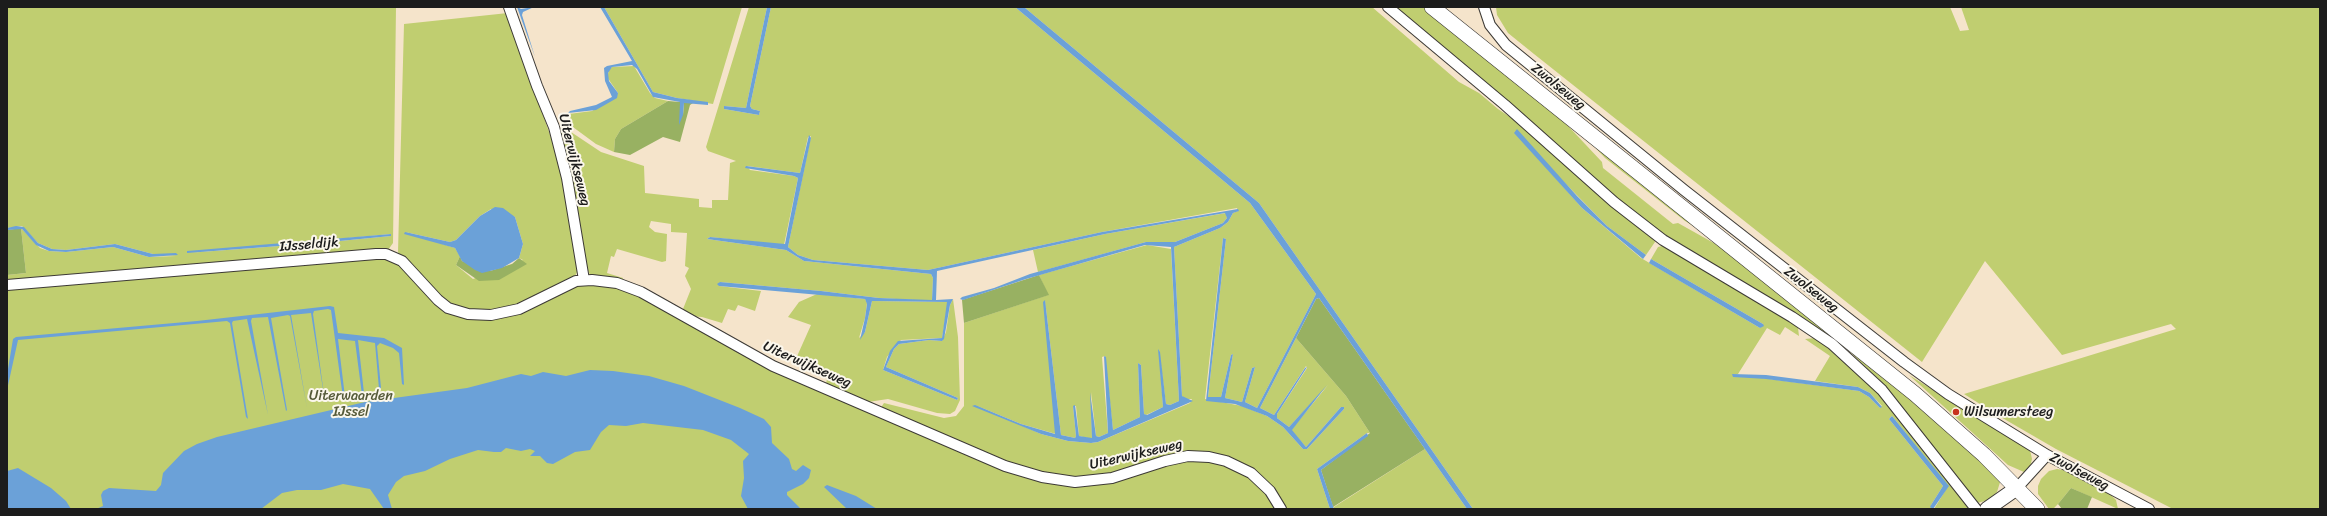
<!DOCTYPE html>
<html>
<head>
<meta charset="utf-8">
<style>
  body { margin:0 }
  #map { position:relative; width:2327px; height:516px; overflow:hidden; background:#f5e4cb; font-family:Sriracha,sans-serif }
  canvas { display:block }
  .frame { position:absolute; inset:0; border:8px solid #1c1c1c; pointer-events:none }
</style>
</head>
<body>
<div id="map">
<canvas width="2327" height="516"></canvas>
<div class="frame"></div>
</div>
<script>
const context = document.querySelector('canvas').getContext('2d');
context.lineJoin = 'round';
function paint(path, color) {
  context.fillStyle = color;
  context.fill(path, 'evenodd');
}
function toPath(rows) {
  const path = new Path2D();
  for (const r of rows) {
    path.moveTo(r[0], r[1]);
    for (let i = 2; i < r.length; i += 2) path.lineTo(r[i], r[i + 1]);
  }
  return path;
}
function trace(path, color, width, dash) {
  context.strokeStyle = color;
  context.lineWidth = width;
  context.lineCap = dash ? 'butt' : 'round';
  context.setLineDash(dash || []);
  context.stroke(path);
}
function write(font, color, halo, rows, align = 'center') {
  context.font = font + ' Sriracha,sans-serif';
  context.lineWidth = 4;
  context.setLineDash([]);
  context.textBaseline = 'middle';
  context.strokeStyle = halo;
  context.fillStyle = color;
  for (const [text, x, y, turn = 0] of rows) {
    context.save();
    context.translate(x, y);
    context.rotate((+turn || 0) * Math.PI / 180);
    context.textAlign = isNaN(turn) ? turn : align;
    if (halo) context.strokeText(text, 0, 0);
    context.fillText(text, 0, 0);
    context.restore();
  }
}
const green = toPath([
  [7,7,396,7,393,243,388,250,310,255,7,283,7,275,26,273,21,228,40,248,49,251,66,252,113,247,149,257,176,256,153,254,115,244,66,250,52,249,38,243,22,226,7,228],
  [391,234,391,236,319,243,187,253],
  [604,7,742,7,713,104,677,98,653,92],
  [749,7,767,7,746,108,724,106,724,109,759,115,760,111,752,109,750,106,771,7,1015,7,1250,203,1316,294,1257,408,1245,402,1255,367,1252,368,1242,402,1225,398,1233,354,1231,355,1221,397,1208,397,1226,239,1223,238,1205,399,1242,406,1267,416,1283,427,1303,449,1307,449,1344,409,1341,407,1306,447,1291,430,1328,385,1289,427,1277,418,1277,414,1307,368,1306,366,1274,415,1260,408,1296,338,1346,396,1370,433,1367,433,1317,469,1330,509,1283,509,1269,487,1204,455,1134,471,1076,479,1021,468,882,410,882,406,884,403,944,418,956,416,964,406,964,323,1048,295,1039,275,1147,245,1171,249,1179,401,1170,405,1166,404,1159,350,1163,407,1146,415,1144,414,1141,365,1138,363,1140,417,1113,430,1105,356,1102,357,1108,433,1099,437,1096,436,1091,392,1092,439,1079,436,1076,406,1073,406,1076,436,1075,438,1061,435,1045,300,1056,434,1021,424,975,405,1041,434,1068,441,1091,443,1098,442,1190,403,1192,399,1185,399,1182,396,1174,247,1220,228,1228,222,1233,213,1238,211,1237,208,1102,232,928,270,813,260,798,255,788,247,811,136,808,137,800,173,747,166,750,170,794,176,798,178,784,245,710,237,707,239,786,250,804,261,931,274,933,278,932,301,879,298,821,291,720,282,719,286,761,291,755,311,738,305,735,311,728,309,722,323,702,317,690,316,683,309,691,289,685,276,689,268,685,266,687,233,671,232,671,224,651,221,649,227,655,232,667,234,666,261,662,262,617,249,614,257,611,256,607,273,623,278,623,282,595,278,590,275,586,266,559,129,565,128,601,152,644,166,645,193,699,199,699,207,712,208,712,200,728,200,730,163,736,161,708,151,706,147],
  [1024,7,1372,7,1459,82,1479,93,1498,109,1528,129,1653,236,1655,242,1646,255,1607,226,1514,131,1582,208,1641,258,1760,328,1763,324,1651,259,1658,247,1666,245,1794,322,1798,328,1799,336,1785,327,1780,335,1767,328,1738,374,1732,374,1859,391,1869,397,1880,408,1882,406,1870,393,1858,387,1815,381,1830,356,1805,339,1815,338,1832,349,1881,394,1968,506,1968,509,1473,509,1259,203],
  [1892,416,1948,486,1934,509,1931,505,1943,486,1889,419],
  [1394,7,1424,7,1554,111,1602,162,1603,168,1673,224,1678,223,1728,251,1853,348,2001,479,1997,492,1989,500,1977,503,1877,378,1849,351,1833,339,1652,229],
  [1496,7,1950,7,1960,31,1969,30,1961,7,2320,7,2320,509,2173,509,2056,449,1999,416,1964,394,2176,329,2171,324,2062,355,1985,261,1922,362,1534,54,1508,33,1497,15],
  [508,13,559,161,579,268,574,278,512,308,478,312,447,304,400,257,398,252,404,24],
  [491,209,515,217,523,244,519,258,523,260,473,279,456,265,460,256,455,248,405,232,450,242,456,240,480,216],
  [634,66,650,93,655,98,668,101,621,129,615,139,614,152,596,144,562,119,561,115,592,111,618,93,607,77,609,70,612,67],
  [1588,140,1700,230,1685,221,1605,158],
  [1226,213,1227,218,1223,223,1175,242,1146,242,1038,272,1033,250,1105,234],
  [367,256,396,261,434,300,490,318,584,283,622,287,716,338,1010,467,1086,482,1197,458,1236,468,1260,485,1278,509,7,509,7,287],
  [817,294,865,299,867,303,865,318,859,338,865,332,872,301,948,302,942,338,901,340,887,357,883,370,957,400,958,398,886,367,894,349,899,344,929,340,942,341,946,332,950,305,953,299,958,337,960,400,955,411,950,414,937,413,888,399,868,402,826,384,827,379,794,363,811,325,788,317,799,302],
  [1909,375,2030,450,2032,459,2030,467,2024,472,2008,465],
  [1425,449,1467,509,1334,509,1334,507],
  [2057,469,2063,470,2111,495,2116,500,2118,509,2071,488,2058,504,2053,509,2049,509,2038,494,2038,486,2041,479,2049,471]
]);
const forest = toPath([
  [668,101,680,102,683,115,684,103,693,103,690,105,680,142,663,137,630,155,614,152,615,139,621,129],
  [21,228,26,273,7,275,7,230],
  [460,256,462,261,490,271,512,264,519,258,527,264,499,280,479,281,456,265],
  [1039,275,1049,295,964,323,962,300],
  [1319,298,1425,449,1333,507,1321,470,1370,433,1346,396,1296,338,1316,299],
  [2071,488,2092,497,2087,509,2062,509,2058,504]
]);
const water = toPath([
  [517,7,521,9,534,7,523,12,522,15,535,57],
  [600,7,604,7,653,92,677,98,708,102,708,105,684,103,683,115,679,125,680,102,653,97,637,69,632,65,612,67,608,73,609,81,618,93,617,98,596,110,568,113,570,111,596,105,612,97,605,81,604,68,607,66,632,61],
  [767,7,771,7,750,106,752,109,760,111,759,115,724,109,724,106,746,108],
  [1015,7,1024,7,1259,203,1473,509,1467,509,1319,298,1316,299,1260,408,1274,415,1305,368,1307,367,1277,414,1277,418,1289,427,1327,385,1292,430,1306,447,1341,407,1344,407,1344,409,1307,449,1303,449,1283,427,1267,416,1235,404,1206,401,1223,238,1226,239,1208,397,1221,397,1231,355,1233,354,1225,398,1242,402,1252,368,1255,367,1245,402,1257,408,1316,294,1250,203],
  [1517,129,1577,196,1607,226,1646,255,1643,259,1582,208,1514,133],
  [809,135,811,138,788,247,798,255,813,260,928,270,1102,232,1238,209,1239,211,1233,213,1228,222,1220,228,1174,247,1182,396,1193,401,1098,442,1091,443,1068,441,1041,434,972,406,975,405,1021,424,1055,434,1043,302,1045,300,1061,435,1075,438,1076,436,1073,406,1075,405,1079,436,1092,438,1090,392,1096,436,1099,437,1108,433,1104,356,1106,357,1113,430,1140,417,1138,363,1141,365,1144,414,1147,415,1163,407,1158,349,1160,352,1166,404,1170,405,1179,401,1171,247,1145,245,1026,279,963,300,960,299,962,297,994,288,1030,274,1146,242,1175,242,1223,223,1227,218,1225,213,1105,234,937,271,936,300,953,299,950,305,944,339,942,341,929,340,899,344,894,349,886,367,958,398,957,400,883,370,890,351,898,341,942,338,947,302,872,301,865,332,860,340,865,318,867,304,865,299,719,286,717,284,720,282,821,291,879,298,932,300,933,278,931,274,804,261,786,250,707,239,710,237,785,244,798,178,794,176,745,168,746,166,800,173],
  [495,207,503,208,515,217,523,244,519,258,502,268,482,273,475,270,462,261,455,248,404,234,405,232,450,242,456,240,480,216],
  [16,226,24,227,38,243,52,249,66,250,115,244,153,254,176,253,178,255,149,257,113,247,66,252,49,251,36,245,22,229,7,230,7,228],
  [391,234,391,236,319,243,187,253,187,251],
  [1651,259,1763,324,1764,326,1760,328,1649,263],
  [330,306,334,307,338,333,384,338,402,348,404,385,402,384,399,353,393,348,380,343,377,346,381,388,379,389,375,343,358,340,364,393,362,395,355,341,338,339,345,397,343,398,331,310,328,309,314,311,313,314,325,402,311,313,291,315,307,408,290,316,288,315,271,318,287,410,286,411,268,317,252,318,251,321,268,415,247,319,233,321,232,323,248,419,246,417,230,323,227,321,18,340,7,390,7,375,13,339,16,337,197,321],
  [590,370,613,371,649,376,684,386,740,408,764,419,771,427,772,443,789,459,792,469,796,471,803,465,811,470,809,478,803,484,787,492,787,495,801,509,748,509,741,496,744,478,743,461,749,454,731,440,703,430,643,423,626,426,609,425,601,432,590,450,575,452,553,464,547,463,540,456,530,456,535,451,530,449,521,451,506,448,501,452,494,452,478,450,450,459,425,471,404,476,396,482,388,495,392,509,384,509,370,489,343,484,321,490,297,490,282,493,261,509,96,509,103,506,101,495,103,491,109,488,156,491,161,485,163,473,184,451,197,444,217,437,365,402,467,388,521,374,531,376,543,372,566,376],
  [1732,374,1766,375,1858,387,1870,393,1882,407,1880,408,1869,397,1859,391,1766,379,1733,377],
  [1892,416,1949,486,1933,509,1930,507,1931,505,1943,486,1889,419],
  [1367,433,1368,436,1321,470,1334,509,1330,509,1317,469],
  [18,468,51,488,66,501,71,509,7,509,7,471],
  [827,485,856,496,877,509,847,509,824,487]
]);
const street = toPath([
  [509,7,537,86,554,127,567,178,584,280],
  [1388,7,1505,105,1614,202,1663,240,1792,317,1832,344,1882,390,1976,509],
  [1484,7,1490,25,1506,45,1684,190,1904,362,1948,394,2047,455,2149,509],
  [7,285,376,254,386,254,402,261,438,300,448,308,468,314,491,315,519,309,576,281,592,280,617,283,641,292,773,366,1005,466,1042,477,1075,482,1112,478,1165,461,1188,456,1209,457,1226,461,1251,473,1270,491,1281,509],
  [2017,488,2047,455]
]);
const secondary = toPath([
  [1987,509,2017,488]
]);
const primary = toPath([
  [1432,7,1915,394,1984,455,2037,509]
]);
const markers = [
  [1956,412,4,"#c8321e"]
];
const streetNames = [
  ["Zwolseweg",1558,87,39],
  ["Uiterwijkseweg",574,160,76],
  ["IJsseldijk",309,245,-5],
  ["Zwolseweg",1811,290,38],
  ["Uiterwijkseweg",807,365,24],
  ["Uiterwijkseweg",1136,455,-13],
  ["Zwolseweg",2079,472,28]
];
const parkNames = [
  ["Uiterwaarden",351,396],
  ["IJssel",351,412]
];
const poiNames = [
  ["Wilsumersteeg",1964,412]
];
paint(green, '#c0ce70');
paint(forest, '#98b162');
paint(water, '#6ba1d8');
trace(street, '#3d3a36', 12);
trace(secondary, '#3d3a36', 16);
trace(primary, '#3d3a36', 16);
trace(street, '#fff', 10);
trace(secondary, '#fff', 14);
trace(primary, '#fff', 15);
for (const [x, y, r, color] of markers) {
  const dot = new Path2D();
  dot.arc(x, y, r, 0, 2 * Math.PI);
  context.fillStyle = color;
  context.fill(dot);
  trace(dot, '#fbf7ec', 1.5);
}
write('14px', '#1c1c1c', '#fbf7ec', streetNames);
write('14px', '#555a39', '#fbf7ec', parkNames);
write('14px', '#1c1c1c', '#fbf7ec', poiNames, 'left');
</script>
</body>
</html>
